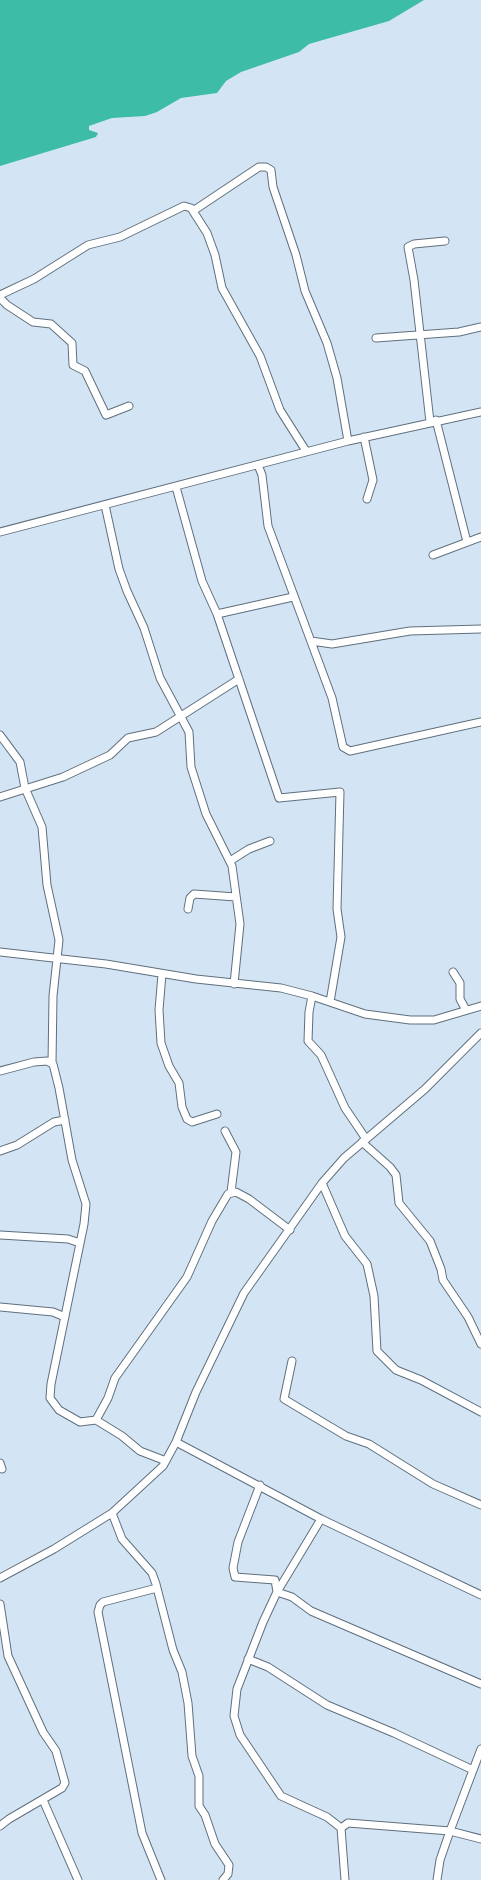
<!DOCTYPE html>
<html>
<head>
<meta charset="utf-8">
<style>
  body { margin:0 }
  canvas { display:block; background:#d3e5f4 }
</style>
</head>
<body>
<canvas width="481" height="1880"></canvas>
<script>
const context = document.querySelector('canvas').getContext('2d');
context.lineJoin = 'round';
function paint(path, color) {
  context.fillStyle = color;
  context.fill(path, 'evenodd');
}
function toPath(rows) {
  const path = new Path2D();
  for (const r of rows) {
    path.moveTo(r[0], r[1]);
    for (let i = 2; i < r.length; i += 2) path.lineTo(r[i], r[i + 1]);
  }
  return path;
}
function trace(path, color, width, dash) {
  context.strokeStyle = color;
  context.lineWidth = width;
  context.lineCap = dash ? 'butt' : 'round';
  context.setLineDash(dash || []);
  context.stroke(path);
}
const water = toPath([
  [0,0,424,0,389,21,309,44,299,52,241,72,226,81,217,93,181,98,157,112,145,116,112,118,89,126,89,130,98,133,96,137,0,166]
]);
const street = toPath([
  [193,211,259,167,266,167,271,170,273,187,296,255,305,291,327,343,337,378,348,441],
  [0,295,34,279,88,245,120,237,184,206,191,208,207,233,215,255,222,288,260,356,280,410,306,451],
  [0,298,7,305,33,322,51,324,72,343,73,365,85,371,106,415,129,406],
  [376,338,459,332,481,327],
  [436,420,467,542],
  [430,422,414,280,408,247,414,244,445,241],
  [364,437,373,480,367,499],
  [258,465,262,475,268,526,332,698,343,747,350,751,481,722],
  [176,487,202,581,217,614,279,798,340,792,337,909,341,937,330,1002],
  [105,505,119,569,127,591,144,628,160,678,189,732,191,767,206,814,232,866,240,924,234,984],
  [0,532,348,441,481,412],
  [433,555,481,537],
  [217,614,293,597],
  [311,641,332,644,410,631,481,629],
  [0,735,20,762,25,788,42,827,47,885,59,940,53,996,52,1063],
  [0,797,63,777,110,755,128,738,156,732,239,679],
  [230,861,249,849,270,841],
  [188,909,190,898,194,894,236,897],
  [0,952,106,964,196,979,281,988,312,996,365,1014,410,1020,434,1020,481,1006],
  [453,972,460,983,460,999,466,1010],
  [162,974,159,1010,161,1043,169,1066,179,1083,182,1107,187,1119,192,1122,217,1114],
  [312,996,309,1012,308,1041,321,1055,345,1108,366,1139],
  [0,1071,34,1062,47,1061,53,1064,59,1088,72,1160,86,1204,84,1224,51,1384,50,1398,59,1410,80,1422,96,1420,122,1436,140,1451,166,1461],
  [225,1131,236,1152,231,1192],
  [362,1142,390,1167,396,1175,399,1203,430,1241,441,1269,443,1280,468,1317,481,1344],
  [0,1151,17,1145,54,1122,65,1120],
  [322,1183,345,1236,367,1264,374,1296,377,1351,396,1370,421,1380,481,1412],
  [0,1235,68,1239,80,1243],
  [0,1307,53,1312,65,1317],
  [292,1361,284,1399,346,1436,369,1444,433,1484,481,1505],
  [96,1420,108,1398,115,1378,187,1277,212,1221,228,1194,236,1192,249,1199,290,1230],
  [176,1442,321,1519,481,1595],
  [0,1463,2,1469],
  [260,1485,238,1542,233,1568,235,1577,275,1580,277,1592,292,1597,311,1611,481,1684],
  [112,1513,122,1539,152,1573,156,1584,173,1650,182,1672,188,1703,192,1756,199,1776,199,1806,205,1815,215,1844,229,1865,228,1874,223,1880],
  [321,1519,277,1592,263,1622,237,1689,234,1716,240,1735,281,1796,327,1817,341,1828,345,1880],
  [0,1578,54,1549,112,1513,163,1466,176,1442,196,1392,244,1293,322,1183,344,1158,425,1089,481,1033],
  [157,1588,103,1602,100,1605,98,1612,142,1833,161,1880],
  [0,1604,8,1656,43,1732,56,1751,65,1783,62,1788,9,1819,0,1826],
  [248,1659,268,1667,327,1705,394,1733,473,1770],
  [43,1800,78,1880],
  [341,1828,348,1823,450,1831,481,1839],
  [437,1880,440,1860,450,1831,481,1749]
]);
paint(water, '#3dbca7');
trace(street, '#606f7d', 9);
trace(street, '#fff', 7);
</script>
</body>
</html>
